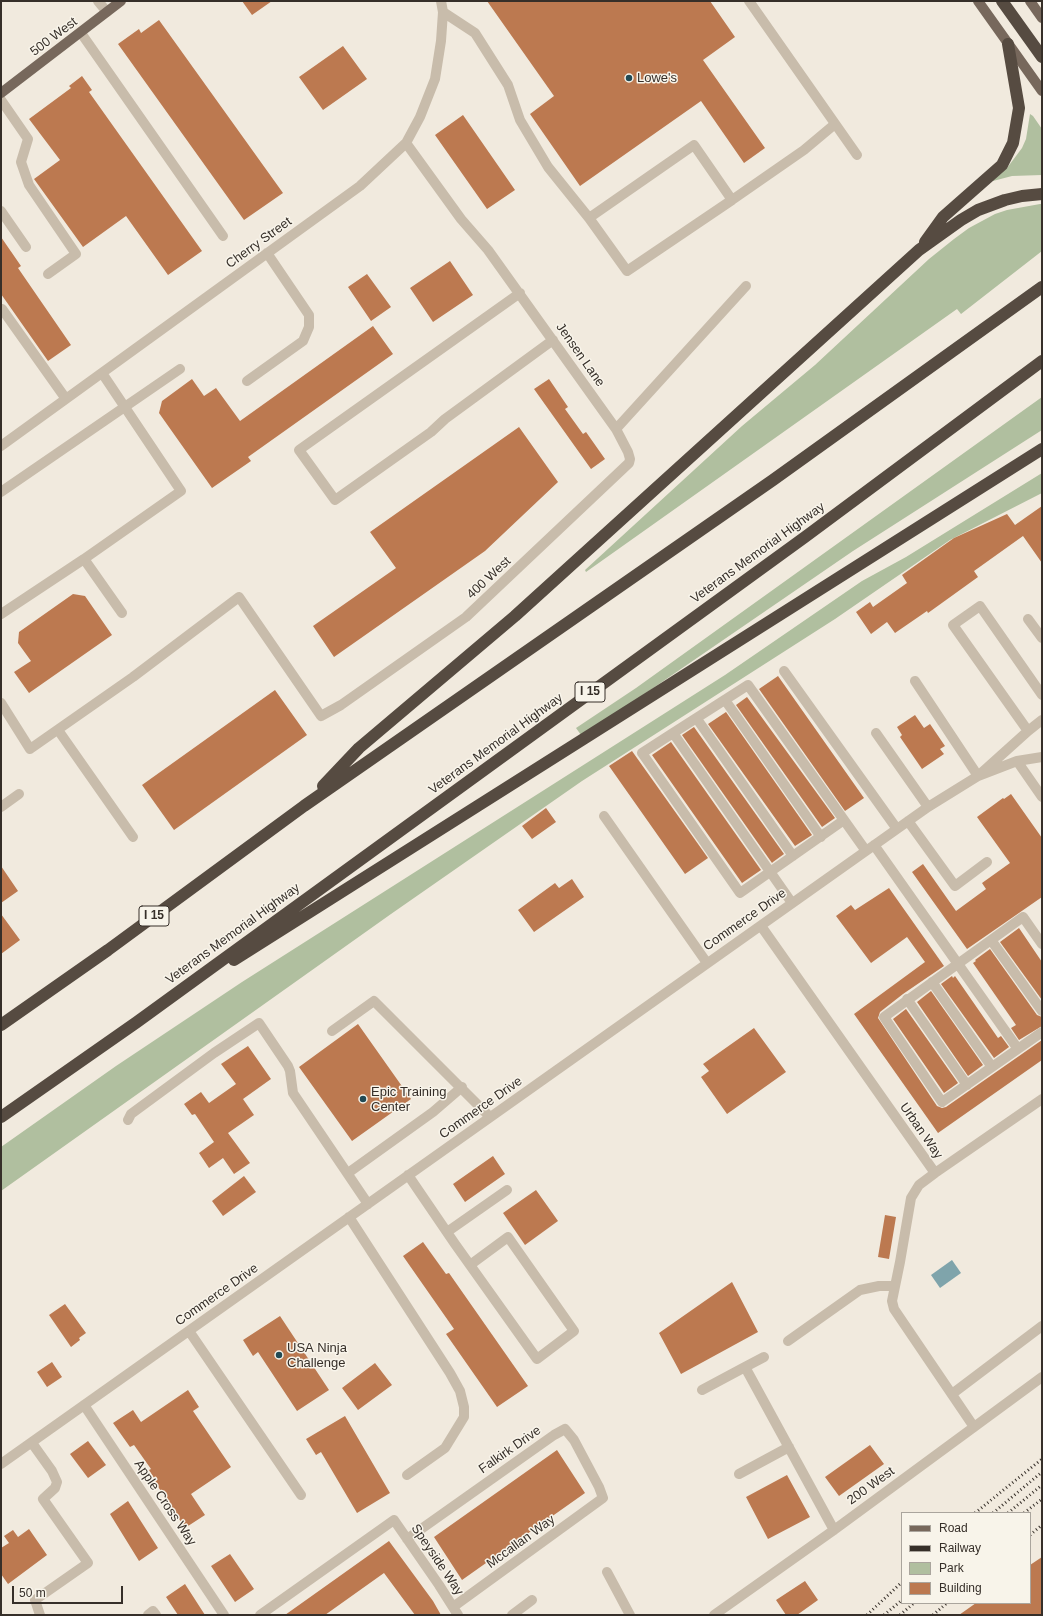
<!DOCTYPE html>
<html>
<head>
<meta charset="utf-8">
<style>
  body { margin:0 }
  #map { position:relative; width:1043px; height:1616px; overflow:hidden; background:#f1eade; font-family:Arial,sans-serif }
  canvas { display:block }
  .frame { position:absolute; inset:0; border:2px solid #362f29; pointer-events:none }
  .legend { position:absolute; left:901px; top:1512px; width:130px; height:92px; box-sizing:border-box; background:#f8f4ea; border:1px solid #aaa59d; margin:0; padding:5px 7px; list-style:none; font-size:12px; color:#362f29 }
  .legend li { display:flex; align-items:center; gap:8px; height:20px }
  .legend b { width:20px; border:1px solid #aaa59d }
  .scale { position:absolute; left:12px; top:1586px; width:111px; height:18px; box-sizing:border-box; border:2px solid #362f29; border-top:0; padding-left:5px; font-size:12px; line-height:14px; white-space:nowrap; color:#362f29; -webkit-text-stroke:3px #f8f4ea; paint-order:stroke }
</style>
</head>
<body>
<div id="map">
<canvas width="1043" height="1616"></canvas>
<div class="frame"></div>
<ul class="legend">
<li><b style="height:5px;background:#77685c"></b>Road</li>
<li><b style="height:5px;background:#362f29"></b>Railway</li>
<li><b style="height:11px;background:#b0bf9f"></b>Park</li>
<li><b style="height:11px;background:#bc7950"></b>Building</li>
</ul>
<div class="scale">50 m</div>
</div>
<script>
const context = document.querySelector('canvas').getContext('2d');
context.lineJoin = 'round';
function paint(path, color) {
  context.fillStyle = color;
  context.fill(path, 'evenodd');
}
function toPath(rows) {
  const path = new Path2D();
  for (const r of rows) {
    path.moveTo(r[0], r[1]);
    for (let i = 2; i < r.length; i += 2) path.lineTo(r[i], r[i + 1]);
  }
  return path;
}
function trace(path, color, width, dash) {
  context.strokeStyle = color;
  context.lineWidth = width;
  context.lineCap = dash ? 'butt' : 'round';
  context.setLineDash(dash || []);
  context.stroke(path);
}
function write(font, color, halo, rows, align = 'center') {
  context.font = font + ' Arial,sans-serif';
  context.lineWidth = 3;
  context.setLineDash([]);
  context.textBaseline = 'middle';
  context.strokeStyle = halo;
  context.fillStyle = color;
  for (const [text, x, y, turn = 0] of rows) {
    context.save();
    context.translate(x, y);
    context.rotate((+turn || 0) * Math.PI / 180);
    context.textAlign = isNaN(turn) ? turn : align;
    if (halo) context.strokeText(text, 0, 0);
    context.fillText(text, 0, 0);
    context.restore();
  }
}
const green = toPath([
  [1030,114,1033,116,1042,129,1042,175,1012,176,993,181,993,179,1007,168,1022,148,1026,139],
  [1040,204,1042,204,1042,251,961,314,957,309,586,572,585,570,742,426,815,365,929,259,954,239,969,228,995,214,1007,210],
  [1042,397,1042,430,853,551,643,695,581,735,576,728,636,688],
  [1042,473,1042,493,950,540,835,619,582,781,391,914,1,1191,1,1147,116,1066,242,982,725,675,862,581,906,557]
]);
const water = toPath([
  [952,1260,961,1273,940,1288,931,1275]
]);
const building = toPath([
  [242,1,272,1,252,15],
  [487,1,710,1,735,37,703,60,765,148,744,163,701,101,580,186,530,114,554,96],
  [159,20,283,193,244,220,118,44,139,29,141,33],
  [343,46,367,79,323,110,299,77],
  [82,76,92,90,89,92,202,251,168,275,126,216,83,247,34,179,60,160,29,119,71,88,69,86],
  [463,115,515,190,487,209,435,135],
  [1,237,21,266,18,268,71,345,48,361,1,294],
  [450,261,473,295,433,322,410,288],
  [367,274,391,307,371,321,348,287],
  [373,326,393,354,248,457,251,461,212,488,159,413,162,401,192,379,204,396,216,388,240,421],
  [549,379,568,407,565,409,583,434,586,432,605,459,591,469,534,389],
  [519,427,558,482,485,551,334,657,313,626,396,568,370,532],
  [1042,506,1042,563,1023,536,974,571,978,577,928,613,927,611,895,633,887,622,871,634,856,612,870,602,873,607,907,583,902,575,954,538,1007,514,1015,525],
  [73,594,85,596,112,635,29,693,14,672,31,661,18,643,19,632],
  [778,676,864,798,848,809,845,811,759,689],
  [275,690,307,735,174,830,142,785],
  [747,697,835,818,822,827,736,705],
  [726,712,812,835,795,846,708,724],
  [915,715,924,728,930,724,945,746,940,749,944,754,922,769,900,737,902,735,897,727],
  [694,727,784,854,773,862,772,863,682,735],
  [671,742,761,870,742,883,652,755],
  [632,751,708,858,685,874,609,766],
  [1011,794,1042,838,1042,897,967,949,912,872,923,864,956,911,986,889,982,883,1010,863,977,817,1003,798,1004,799],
  [546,808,556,822,532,839,522,826],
  [1,866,18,891,1,903],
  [572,879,584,897,534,932,518,910,555,883,559,888],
  [889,888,944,966,903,994,880,1012,878,1018,937,1106,942,1108,946,1107,1042,1040,1042,1060,938,1133,854,1014,925,962,907,937,871,963,836,916,851,905,855,910],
  [1,914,20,940,1,954],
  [1019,928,1042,962,1042,1000,1000,942],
  [990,949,1037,1015,1042,1017,1042,1026,1019,1040,1011,1028,1016,1025,973,963,976,961,975,960],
  [952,976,953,978,955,976,998,1038,1001,1036,1009,1047,994,1058,941,984],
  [931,991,983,1065,968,1076,917,1002],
  [906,1009,958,1083,944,1093,893,1019],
  [358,1024,411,1099,352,1141,299,1067],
  [754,1028,786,1072,727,1114,701,1077,709,1071,703,1064],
  [248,1046,271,1079,243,1099,254,1115,228,1133,250,1163,234,1174,223,1158,209,1168,199,1153,214,1142,195,1114,192,1115,184,1104,201,1092,209,1103,236,1084,221,1064],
  [493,1156,505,1174,465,1202,453,1184],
  [244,1176,256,1192,223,1216,212,1201],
  [536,1190,558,1221,525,1245,503,1213],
  [885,1215,896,1217,889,1259,878,1257],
  [423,1242,446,1274,449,1273,528,1386,497,1407,446,1334,454,1329,403,1256],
  [732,1282,758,1332,681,1374,659,1333],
  [65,1304,86,1333,79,1338,80,1340,71,1347,49,1315],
  [280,1316,329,1390,297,1411,258,1352,253,1356,243,1340],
  [52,1362,62,1377,47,1387,37,1372],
  [375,1363,392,1385,358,1410,342,1388],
  [188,1390,199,1407,193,1411,231,1467,191,1494,205,1515,185,1528,155,1482,156,1481,149,1470,151,1469,134,1445,130,1447,113,1423,133,1410,141,1422],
  [345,1416,390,1493,357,1513,321,1452,316,1455,306,1439],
  [88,1441,106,1465,88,1478,70,1454],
  [870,1445,884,1464,839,1496,825,1477],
  [557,1450,585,1493,462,1580,434,1537],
  [787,1475,810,1517,768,1539,746,1497],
  [128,1501,158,1548,139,1561,110,1514],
  [29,1529,47,1555,8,1584,1,1574,1,1548,9,1543,4,1536,13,1530,18,1537],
  [389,1541,433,1601,441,1615,415,1615,384,1573,325,1615,285,1615],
  [230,1554,254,1589,235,1602,211,1566],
  [1042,1557,1042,1615,959,1615,976,1603,1030,1603,1030,1565],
  [805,1581,818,1600,797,1615,786,1615,776,1600],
  [185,1584,205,1615,178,1615,166,1597]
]);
const minor = toPath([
  [98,1,107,12],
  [749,1,857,155],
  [443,12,475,33,508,85,520,120,548,167,589,218,694,145,732,200,804,150,835,124],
  [81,33,223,236],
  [1,100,28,139,21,162,29,185,76,254,48,274],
  [1,211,26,247],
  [589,218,627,271,732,200],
  [520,293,299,450,335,500,431,432,445,419,553,340],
  [2,309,66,399],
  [247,381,303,341,309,327,309,315,267,253],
  [616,429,746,286],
  [1,446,360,186,406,143,420,117,435,79,441,41,443,12,441,1],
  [1,492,180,369],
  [84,559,122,613],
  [1,614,84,559,181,491,102,373],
  [1028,619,1042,638],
  [784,671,897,829],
  [915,681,978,776,1028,731,1042,720],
  [725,700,821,837],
  [1,703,30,749,133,677,239,597,321,716,341,705,466,617,629,463,630,459,628,452,616,429,488,250,461,219,406,143],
  [697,719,793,856],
  [58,730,133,837],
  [1028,731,953,625,980,606,1042,695],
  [673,733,642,753,740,893,844,820],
  [876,733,928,807],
  [1017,761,1042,797],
  [1,807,19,794],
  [604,816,707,963],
  [908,821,955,886,987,862],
  [874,845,1018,1049],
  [792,903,673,733,748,685,866,851],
  [761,926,935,1173],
  [991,940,1042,1011],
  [1042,944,1023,917,884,1017,942,1102,1042,1032],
  [932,982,992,1067],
  [907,999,967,1085],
  [332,1031,374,1001,490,1117],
  [128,1120,131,1114,214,1053,259,1023,288,1066,290,1071,293,1093,368,1204],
  [348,1173,433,1112,462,1087],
  [408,1175,455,1244,537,1359,574,1331,508,1237,470,1265],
  [349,1217,450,1373,460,1391,464,1407,464,1417,445,1448,407,1475],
  [447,1232,507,1190],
  [189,1331,301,1495],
  [788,1341,860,1290,879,1286,895,1286],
  [745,1367,764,1357],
  [702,1390,745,1367,834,1530],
  [952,1394,1042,1326],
  [84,1405,224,1615],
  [974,1427,894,1309,892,1301,900,1262,911,1198,919,1185,935,1173,1042,1099],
  [32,1443,52,1471,57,1482,55,1488,43,1499,88,1563,35,1600,40,1615],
  [1,1464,928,807,978,776,1017,761,1042,757],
  [739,1474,789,1447],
  [407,1539,554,1435,565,1429,574,1440,599,1487,603,1498,453,1607],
  [607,1572,630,1615],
  [148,1615,153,1611,156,1615],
  [260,1615,394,1520,439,1585,458,1615],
  [512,1615,532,1600],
  [714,1615,834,1530,1042,1377]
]);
const major = toPath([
  [978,1,1042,91],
  [1030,1,1042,18],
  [1,93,121,1]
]);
const highway = toPath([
  [1002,1,1042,57],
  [925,242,943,217,1002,165,1013,143,1019,108,1008,44],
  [323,786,359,748,515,616,919,250,961,220,978,210,1005,200,1022,196,1042,194],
  [234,960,1042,449],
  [1,1025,108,950,304,806,773,480,1042,287],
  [1,1117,137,1022,805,537,1042,361]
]);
const rail = toPath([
  [975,1513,1042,1459],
  [993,1513,1042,1472],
  [1008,1513,1042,1485],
  [1024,1513,1042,1499],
  [1030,1535,1042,1525],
  [867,1615,902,1582],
  [884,1615,902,1600],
  [900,1615,914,1603],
  [933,1615,947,1603]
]);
const markers = [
  [629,78,4,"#224a54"],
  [363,1099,4,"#224a54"],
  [279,1355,4,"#224a54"]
];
const shields = [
  [590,692,30],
  [154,916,30]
];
const shieldNames = [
  ["I 15",590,692],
  ["I 15",154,916]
];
const streetNames = [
  ["500 West",54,37,-37],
  ["Cherry Street",259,243,-36],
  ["Jensen Lane",580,355,55],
  ["Veterans Memorial Highway",758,553,-36],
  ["400 West",489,578,-43],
  ["Veterans Memorial Highway",496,744,-36],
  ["Commerce Drive",745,920,-35],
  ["Veterans Memorial Highway",233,934,-36],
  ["Commerce Drive",481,1108,-35],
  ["Urban Way",921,1131,55],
  ["Commerce Drive",217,1295,-35],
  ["Falkirk Drive",510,1450,-35],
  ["200 West",871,1486,-36],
  ["Apple Cross Way",165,1503,56],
  ["Mccallan Way",521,1542,-36],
  ["Speyside Way",437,1560,56]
];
const poiNames = [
  ["Lowe's",637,78],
  ["Epic Training",371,1092],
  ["Center",371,1107],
  ["USA Ninja",287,1348],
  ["Challenge",287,1363]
];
paint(green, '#b0bf9f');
paint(water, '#7fa4ab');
paint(building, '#bc7950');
trace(minor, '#c8bcab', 10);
trace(major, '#77685c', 10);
trace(highway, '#564b41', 12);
trace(rail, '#362f29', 3, [1, 3]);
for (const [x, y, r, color] of markers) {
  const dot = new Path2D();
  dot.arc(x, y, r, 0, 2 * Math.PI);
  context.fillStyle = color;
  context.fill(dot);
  trace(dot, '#f8f4ea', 1.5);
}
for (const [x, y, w] of shields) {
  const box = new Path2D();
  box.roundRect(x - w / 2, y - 10, w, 20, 3);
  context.fillStyle = '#f8f4ea';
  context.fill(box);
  trace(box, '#362f29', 1);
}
write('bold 12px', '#362f29', null, shieldNames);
write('13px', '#362f29', '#f8f4ea', streetNames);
write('13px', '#362f29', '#f8f4ea', poiNames, 'left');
</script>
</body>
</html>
